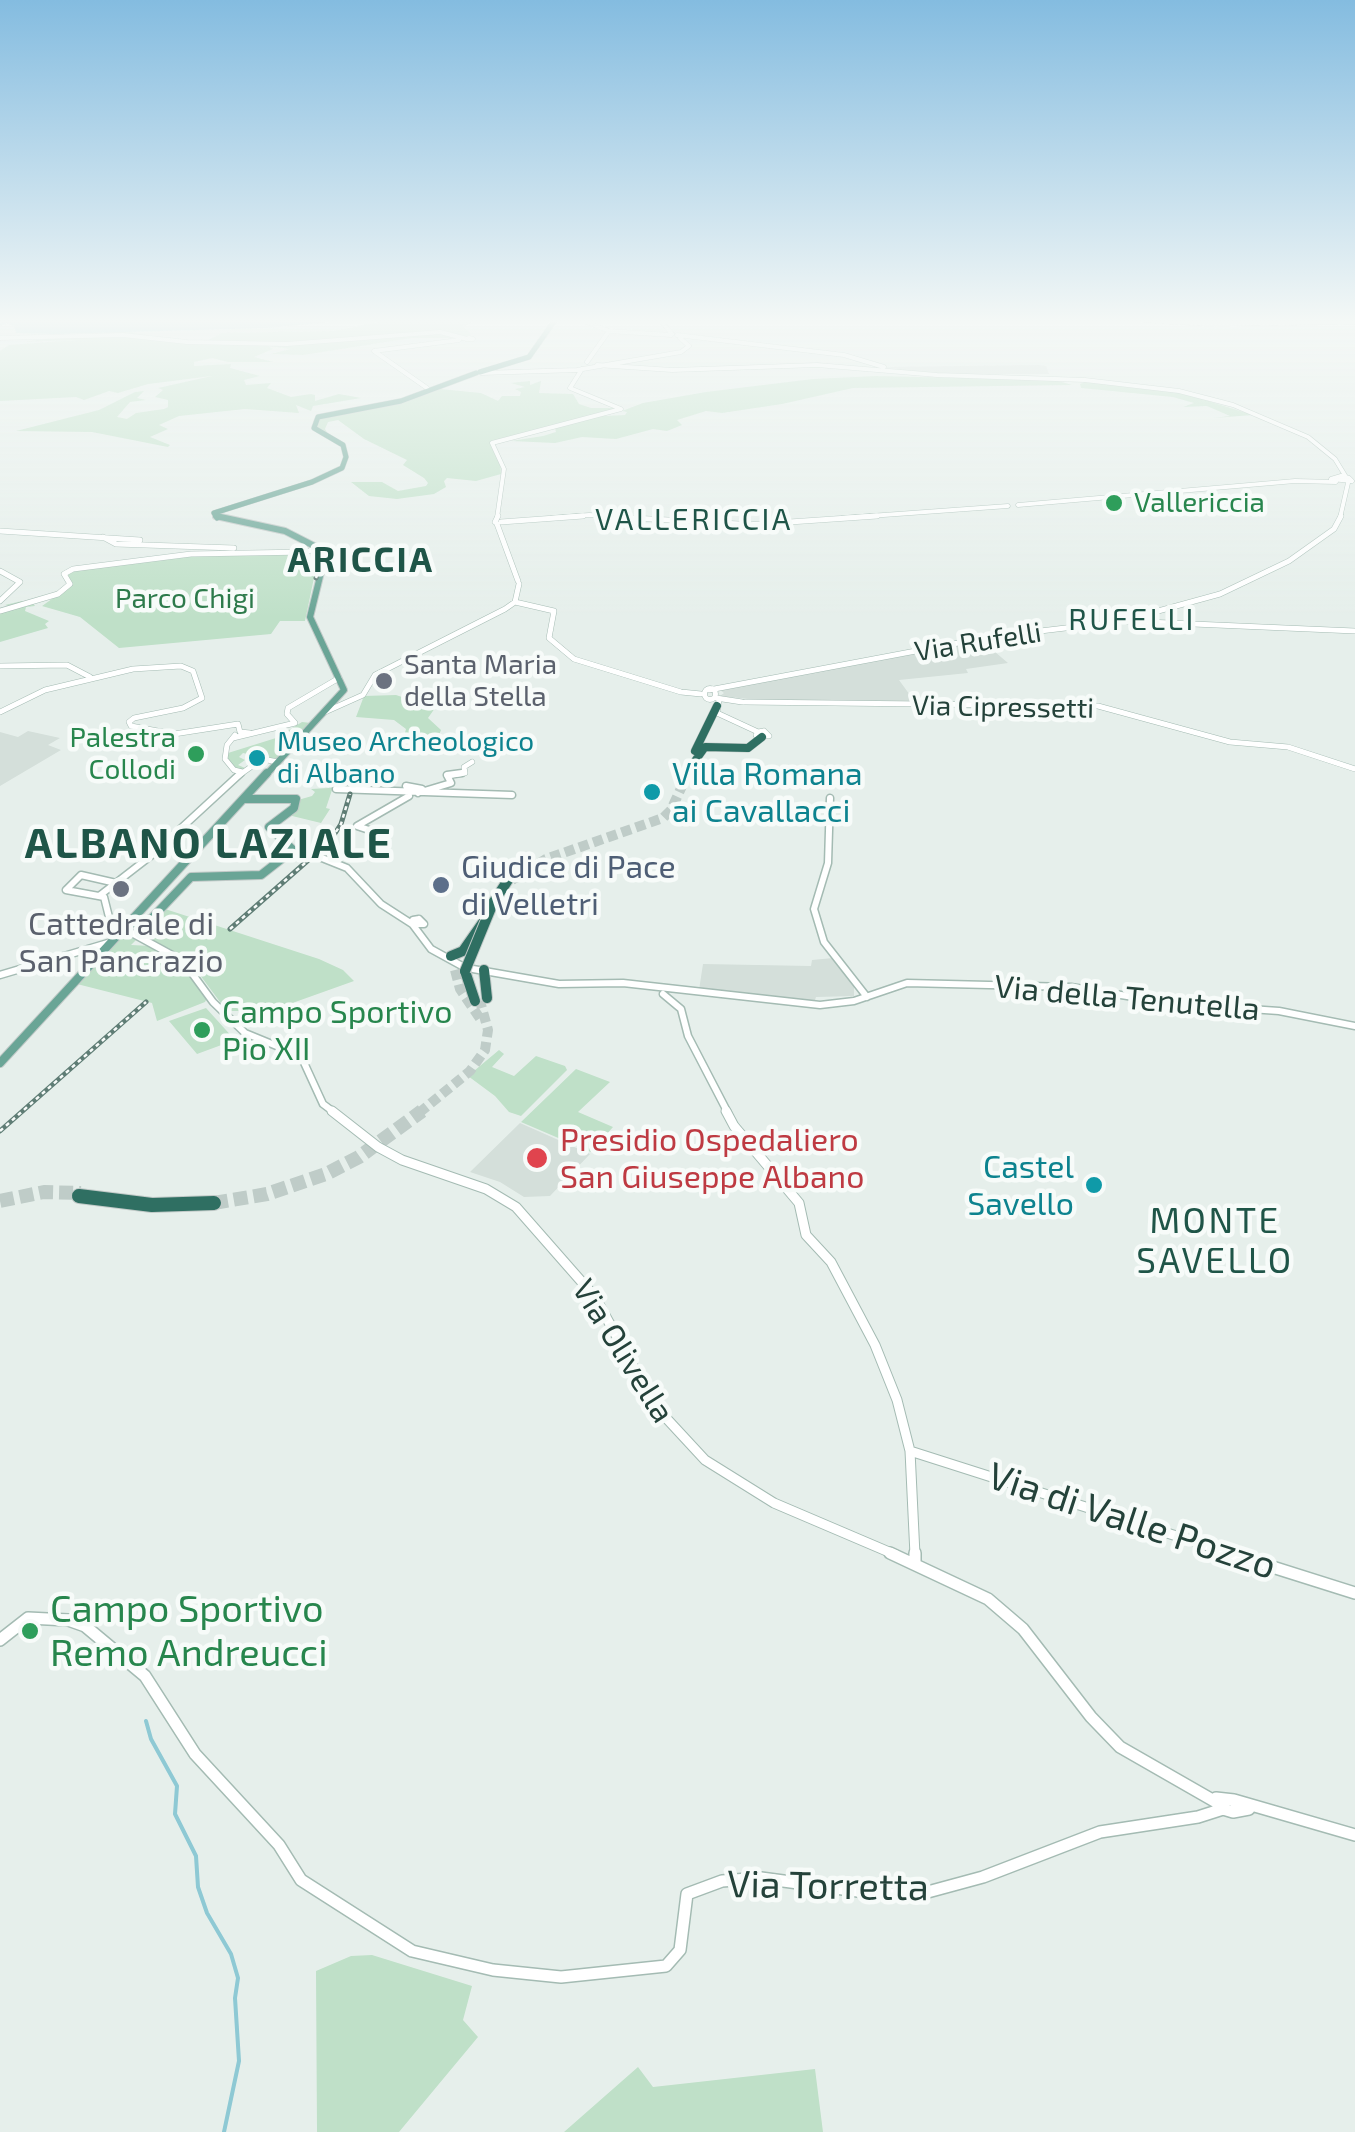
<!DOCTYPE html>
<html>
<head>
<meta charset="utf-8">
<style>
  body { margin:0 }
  canvas { display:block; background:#e6efeb }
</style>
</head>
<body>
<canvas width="1355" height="2132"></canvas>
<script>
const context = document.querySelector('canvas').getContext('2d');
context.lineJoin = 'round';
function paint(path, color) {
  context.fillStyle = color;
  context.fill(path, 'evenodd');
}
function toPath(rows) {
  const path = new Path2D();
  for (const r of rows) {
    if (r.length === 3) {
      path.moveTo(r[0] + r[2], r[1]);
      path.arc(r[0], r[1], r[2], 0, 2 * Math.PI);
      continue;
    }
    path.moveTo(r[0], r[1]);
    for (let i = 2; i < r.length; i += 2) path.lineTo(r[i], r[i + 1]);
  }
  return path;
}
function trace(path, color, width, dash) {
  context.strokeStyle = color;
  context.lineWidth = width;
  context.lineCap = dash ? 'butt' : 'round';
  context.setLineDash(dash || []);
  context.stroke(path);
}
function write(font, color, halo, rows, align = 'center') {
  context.font = font + ' "Exo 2",sans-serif';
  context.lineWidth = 9;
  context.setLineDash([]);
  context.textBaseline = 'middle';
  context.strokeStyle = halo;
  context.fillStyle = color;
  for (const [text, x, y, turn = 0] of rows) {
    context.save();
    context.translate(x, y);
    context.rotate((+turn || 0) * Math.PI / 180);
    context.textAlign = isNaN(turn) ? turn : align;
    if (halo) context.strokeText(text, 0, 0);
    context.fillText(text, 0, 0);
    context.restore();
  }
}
const built = toPath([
  [1038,365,1046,366,1049,374,928,374,885,367],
  [981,640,1008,663,966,669,968,673,899,680,915,702,767,701,720,696,724,693,720,690],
  [28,731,60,738,48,745,61,750,0,786,0,732,18,737],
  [833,958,854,987,854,996,816,997,814,1003,699,990,703,964,811,966,812,960],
  [520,1123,590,1154,550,1196,524,1197,500,1182,470,1172]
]);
const green = toPath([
  [390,320,477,320,463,326,471,335,463,338,411,338,303,355,271,354,290,349,269,346,273,349,254,357,273,362,228,362,212,358,194,362,194,366,231,364,230,368,260,376,244,380,246,385,271,383,267,388,291,397,311,394,315,395,315,401,339,394,361,398,313,406,311,411,296,405,299,413,245,409,179,416,159,425,168,429,150,437,170,445,168,447,92,432,16,431,99,410,135,392,144,391,137,398,146,400,130,402,117,417,127,419,136,413,164,409,168,407,168,400,155,397,163,390,158,388,212,376,148,384,118,393,109,391,84,400,76,397,0,401,0,351,9,345,75,340,25,342,29,341,125,330,150,337,205,342,221,333,332,331],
  [876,376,1055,380,1072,385,853,388,782,404,722,413,706,411,677,420,682,425,667,431,653,429,616,439,582,437,555,443,511,441,543,436,556,432,555,428,490,443,500,460,501,474,476,481,447,478,444,481,446,487,434,494,397,499,369,496,351,482,382,482,398,491,426,486,428,483,424,478,403,465,407,460,364,439,338,420,328,422,325,429,328,434,316,427,316,420,406,400,430,388,481,393,498,401,502,396,520,396,521,392,515,389,525,387,511,383,530,381,530,385,541,381,539,393,573,394,579,404,591,408,620,408,605,416,625,415,627,412,622,411,643,403,706,392,813,379],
  [1085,382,1179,392,1253,415,1213,418,1230,416,1207,406,1183,407,1194,403,1173,397,1081,388,1080,384],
  [287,553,293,565,316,568,305,621,280,621,271,634,119,648,80,617,42,606,73,584,66,573,71,570,171,557],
  [22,601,32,602,35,606,26,607,25,611,49,621,45,624,48,628,0,642,0,611,11,607,5,605],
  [396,695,435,708,428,718,441,730,437,740,403,740,406,729,394,720,356,717,364,696],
  [302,722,311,723,275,760,243,753,239,757,245,760,238,765,245,768,242,770,234,768,227,758,228,753,276,738],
  [330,785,336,788,332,790,326,808,330,809,321,823,288,815,298,800,312,796,315,792,311,789,329,788],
  [162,908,319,959,343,970,354,981,270,1011,232,1011,223,1006,188,959,141,937],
  [127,936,136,940,131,945,151,946,181,963,207,998,205,1002,157,1021,152,1003,77,984,114,940],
  [206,1008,235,1040,197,1054,169,1021],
  [499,1050,504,1054,492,1067,514,1076,536,1056,565,1066,567,1070,521,1116,509,1112,495,1096,468,1076],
  [576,1069,610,1082,578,1112,613,1127,591,1152,521,1122],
  [372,1955,472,1986,463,2020,478,2037,399,2132,317,2132,316,1971,351,1956],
  [638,2067,653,2087,815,2069,823,2132,564,2132]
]);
const water = toPath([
  [0,320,351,320,267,328,55,334,16,333,14,326]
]);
const streamFar1 = toPath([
  [0,324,5,323]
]);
const stream = toPath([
  [146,1721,151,1739,177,1786,175,1814,196,1856,198,1887,207,1913,231,1954,238,1978,235,1998,239,2061,224,2132]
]);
const highwayTunnelFar2 = toPath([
  [686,776,690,768]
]);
const highwayTunnelFar1 = toPath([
  [512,880,546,859,663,818,671,810,688,773],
  [455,970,460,989,481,1020],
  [419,1113,470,1071,485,1050,488,1030,480,1001]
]);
const highwayTunnel = toPath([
  [0,1201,44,1192,81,1193],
  [214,1203,267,1194,326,1174,359,1157,422,1111]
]);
const secondaryFar4 = toPath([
  [581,320,609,331,671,335],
  [660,320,672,334],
  [1143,320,1209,324,1355,322],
  [677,335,844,355,884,367],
  [0,338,123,335,187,342,287,344,440,332,467,339],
  [469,338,473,339,467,339,469,338],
  [587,362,609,331],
  [597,365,672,370,817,365,937,375,1085,380,1179,391,1233,405,1308,437,1335,459,1346,477],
  [481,373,577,370,681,352,689,346,680,338],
  [427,388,374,351,459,340],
  [1341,476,1349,478,1352,481,1331,479,1341,476],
  [1018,505,1295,481,1336,482],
  [497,518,504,469,492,443,621,409,570,388,582,369],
  [551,518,589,515,639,518],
  [842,518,1008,506],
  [1340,518,1348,483]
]);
const secondaryFar3 = toPath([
  [597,516,739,524],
  [495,522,498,516],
  [501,522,583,516],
  [497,524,518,581],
  [746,525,877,516],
  [0,531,140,540],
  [103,537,116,544,234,548],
  [0,571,20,582,0,601],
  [515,602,554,611,549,638,574,659,681,692,701,694],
  [0,611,58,594,70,584,64,574,73,569,191,554,306,552,320,547],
  [1129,619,1220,594,1289,561,1334,529,1341,516],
  [0,666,67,665,90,677],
  [710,694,5.5],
  [709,690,990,637,1124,621,1355,631],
  [716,698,742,702],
  [719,699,717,713,758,732],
  [745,702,1098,706,1230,742,1288,747,1355,769],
  [0,712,45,690,133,669,181,666,193,671,202,698,183,708,134,718,129,722,131,726,174,734,238,724,240,732,250,733],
  [325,712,363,695,375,675,505,609,515,602,519,584],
  [764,731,769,736,756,735,758,732,764,731],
  [235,735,227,745,225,759,234,770,242,772],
  [233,738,295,723,287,714,288,708,339,678],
  [238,776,262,759,278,762],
  [447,776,465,773,464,767,472,762]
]);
const secondaryFar2 = toPath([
  [406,786,422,789,418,793],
  [336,789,512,795],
  [421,792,451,783,447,775,462,773],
  [830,798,828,863,814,909,824,942,867,997],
  [372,831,357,826,409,796],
  [293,850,311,855],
  [317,856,347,868,381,904,412,924],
  [66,890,104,897,110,921,123,927],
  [66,890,81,875,116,883],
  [99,896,152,855,241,773],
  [419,919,424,924,412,924,413,920,419,919],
  [413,925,431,949,462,966],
  [130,932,183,961,213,1002,245,1033,301,1056,323,1104,335,1113],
  [473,969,559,984,623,983,820,1005,854,1001,907,983,1071,987,1177,1004,1279,1011,1355,1026],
  [0,975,108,943],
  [663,994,681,1009,688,1036,728,1113]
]);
const secondaryFar1 = toPath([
  [332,1111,378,1147,402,1160,486,1189,516,1207,595,1297,655,1406,705,1460,774,1503,896,1555],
  [726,1111,734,1126,799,1203,806,1235,831,1262,875,1345,897,1400,910,1451,915,1555],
  [910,1451,1236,1555]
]);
const secondary = toPath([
  [890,1553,988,1599,1023,1629,1091,1717,1120,1747,1216,1802],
  [915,1553,915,1563],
  [1228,1553,1355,1593],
  [0,1640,28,1618,68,1620,85,1626,145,1676,195,1754,279,1845,301,1880,412,1951,493,1970,561,1977,666,1966,680,1950,687,1894,722,1881,761,1878,880,1894,924,1893,983,1877,1100,1832,1198,1817,1223,1809],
  [1216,1798,1234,1800,1238,1807,1233,1812,1223,1809,1216,1798],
  [1234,1800,1355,1835],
  [1233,1812,1249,1809]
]);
const primaryFar2 = toPath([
  [480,372,529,357,555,320],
  [217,518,214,513,312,482,342,468,346,457,343,445,314,428,318,417,401,401,476,373]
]);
const primaryFar1 = toPath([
  [216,516,285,531,326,552,310,617,344,690,265,776]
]);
const primary = toPath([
  [137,925,152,918,191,877,261,875,293,850,269,827,294,808,296,799,245,799],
  [0,1063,267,773]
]);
const highwayFar2 = toPath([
  [695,751,717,706],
  [690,768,705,747,748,748,762,737]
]);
const highwayFar1 = toPath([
  [493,903,508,880],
  [451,956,463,951,486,918],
  [484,970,487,998],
  [465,971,475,1001]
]);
const highway = toPath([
  [79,1196,152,1205,214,1203]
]);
const rail = toPath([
  [316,578,320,566],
  [230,929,330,841,341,824,350,794],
  [0,1131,146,1002]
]);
const highwayBridge = toPath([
  [465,971,493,903]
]);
const markers = [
  [1114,503,10,"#2e9e5b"],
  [384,681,10,"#6b7280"],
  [196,754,10,"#2e9e5b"],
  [257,758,10,"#0f9aa8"],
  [652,792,10,"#0f9aa8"],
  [441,885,10,"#5c6f8a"],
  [121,889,10,"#6b7280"],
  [202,1030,10,"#2e9e5b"],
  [537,1158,12,"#e0444e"],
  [1094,1185,10,"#0f9aa8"],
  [30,1631,10,"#2e9e5b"]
];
const farLeisurenames = [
  ["Vallericcia",1134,503],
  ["Palestra",176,738,"right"],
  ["Collodi",176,770,"right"]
];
const farParknames = [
  ["Parco Chigi",185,599]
];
const farStreetnames = [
  ["Via Rufelli",978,642,-9],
  ["Via Cipressetti",1003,707,1]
];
const farWorshipnames = [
  ["Santa Maria",404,665],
  ["della Stella",404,697]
];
const farCulturenames = [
  ["Museo Archeologico",277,742],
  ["di Albano",277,774]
];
const farNeighbourhoodnames = [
  ["VALLERICCIA",694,520],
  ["RUFELLI",1132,620]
];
const cultureNames = [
  ["Villa Romana",672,774],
  ["ai Cavallacci",672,811],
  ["Castel",1074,1167,"right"],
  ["Savello",1074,1204,"right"]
];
const serviceNames = [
  ["Giudice di Pace",461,867],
  ["di Velletri",461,904]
];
const worshipNames = [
  ["Cattedrale di",121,924],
  ["San Pancrazio",121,961]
];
const streetNames = [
  ["Via della Tenutella",1127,998,5],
  ["Via Olivella",623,1351,58]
];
const leisureNames = [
  ["Campo Sportivo",222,1012],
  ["Pio XII",222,1049]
];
const healthNames = [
  ["Presidio Ospedaliero",560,1140],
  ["San Giuseppe Albano",560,1177]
];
const farDistrictnames = [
  ["ARICCIA",361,560]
];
const neighbourhoodNames = [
  ["MONTE",1215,1221],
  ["SAVELLO",1215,1261]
];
const nearStreetnames = [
  ["Via di Valle Pozzo",1132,1521,18],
  ["Via Torretta",828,1886,1]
];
const nearLeisurenames = [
  ["Campo Sportivo",50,1609],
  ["Remo Andreucci",50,1653]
];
const districtNames = [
  ["ALBANO LAZIALE",209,844]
];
paint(built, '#d4dfda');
paint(green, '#bfe0c8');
paint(water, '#8ec9d4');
trace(streamFar1, '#8ec9d4', 2.5);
trace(stream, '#8ec9d4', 4);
trace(highwayTunnelFar2, '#bfccc8', 8, [8, 4]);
trace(highwayTunnelFar1, '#bfccc8', 10, [10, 5]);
trace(highwayTunnel, '#bfccc8', 14, [14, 6]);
trace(secondaryFar4, '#a4bbb3', 5);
trace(secondaryFar3, '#a4bbb3', 6);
trace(secondaryFar2, '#a4bbb3', 9);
trace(secondaryFar1, '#a4bbb3', 11);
trace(secondary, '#a4bbb3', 14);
trace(primaryFar2, '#c2cac8', 6);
trace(primaryFar1, '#c2cac8', 8);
trace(primary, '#c2cac8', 10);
trace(highwayFar2, '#c2cac8', 9);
trace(highwayFar1, '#c2cac8', 12);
trace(highway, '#c2cac8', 16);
trace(secondaryFar4, '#fff', 4);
trace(secondaryFar3, '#fff', 5);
trace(secondaryFar2, '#fff', 6);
trace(secondaryFar1, '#fff', 9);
trace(secondary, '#fff', 11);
trace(primaryFar2, '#6aa596', 5);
trace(primaryFar1, '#6aa596', 6);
trace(primary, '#6aa596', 8);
trace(highwayFar2, '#2f6f62', 8);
trace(highwayFar1, '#2f6f62', 10);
trace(highway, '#2f6f62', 14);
trace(rail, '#5f7d75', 5);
trace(rail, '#f7fbf9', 2.5, [4]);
trace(highwayBridge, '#c2cac8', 12, []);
trace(highwayBridge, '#2f6f62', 10);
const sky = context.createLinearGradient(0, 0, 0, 618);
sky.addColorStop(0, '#84bce0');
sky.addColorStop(0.52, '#f4f8f6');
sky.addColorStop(1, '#f4f8f600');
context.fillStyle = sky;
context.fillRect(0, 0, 1355, 618);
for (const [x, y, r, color] of markers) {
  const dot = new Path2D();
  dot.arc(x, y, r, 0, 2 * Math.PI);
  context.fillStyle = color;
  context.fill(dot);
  trace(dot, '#f7fbf9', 4);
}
write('28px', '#27864d', '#f7fbf9', farLeisurenames, 'left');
write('28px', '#2d7a4b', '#f7fbf9', farParknames);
write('28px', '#24423a', '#f7fbf9', farStreetnames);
write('28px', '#5b616d', '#f7fbf9', farWorshipnames, 'left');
write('28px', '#0d838f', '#f7fbf9', farCulturenames, 'left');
context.letterSpacing = '2.5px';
write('30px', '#1f5548', '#f7fbf9', farNeighbourhoodnames);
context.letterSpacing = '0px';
write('32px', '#0d838f', '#f7fbf9', cultureNames, 'left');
write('32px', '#4e5e75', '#f7fbf9', serviceNames, 'left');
write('32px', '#5b616d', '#f7fbf9', worshipNames);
write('32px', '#24423a', '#f7fbf9', streetNames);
write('32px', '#27864d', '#f7fbf9', leisureNames, 'left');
write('32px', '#be3a42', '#f7fbf9', healthNames, 'left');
context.letterSpacing = '2.5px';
write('bold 35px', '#1f5548', '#f7fbf9', farDistrictnames);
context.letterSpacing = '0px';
context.letterSpacing = '2.5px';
write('35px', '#1f5548', '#f7fbf9', neighbourhoodNames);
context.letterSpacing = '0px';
write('38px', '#24423a', '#f7fbf9', nearStreetnames);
write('38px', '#27864d', '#f7fbf9', nearLeisurenames, 'left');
context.letterSpacing = '2.5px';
write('bold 42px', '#1f5548', '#f7fbf9', districtNames);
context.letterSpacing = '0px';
</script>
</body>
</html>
